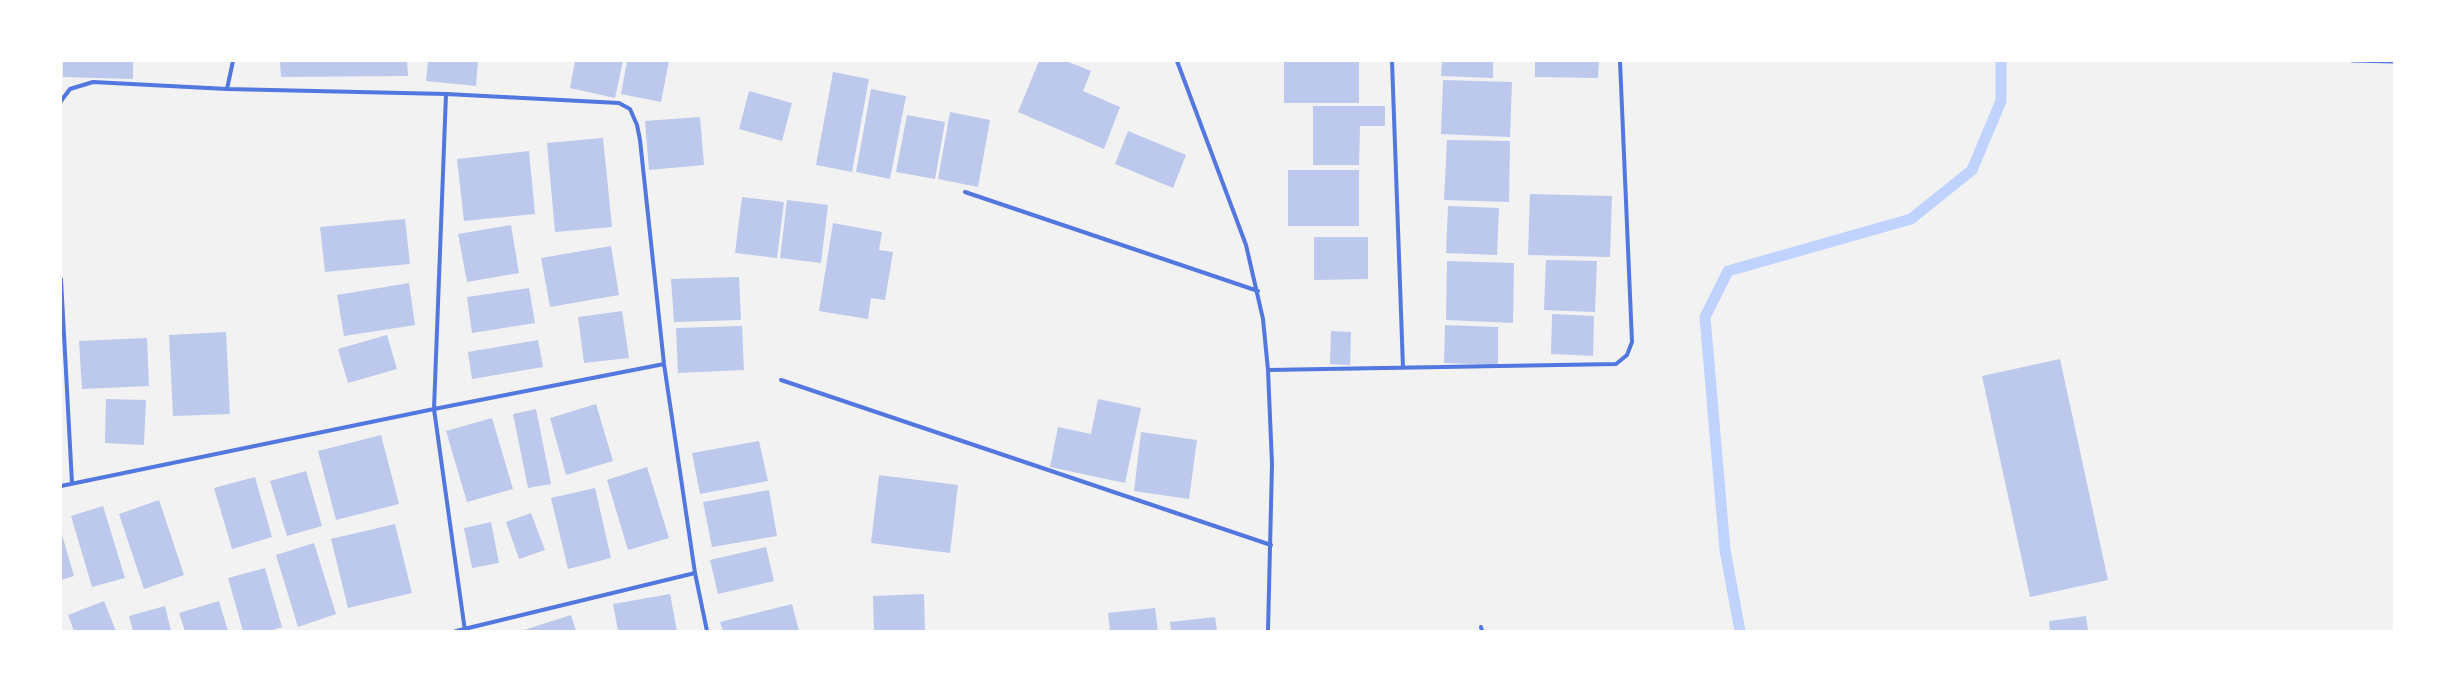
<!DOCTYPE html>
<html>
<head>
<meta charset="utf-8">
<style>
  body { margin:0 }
  #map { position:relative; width:2455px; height:692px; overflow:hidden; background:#f2f2f2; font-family:"Zilla Slab",serif }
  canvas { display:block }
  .frame { position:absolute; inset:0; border:62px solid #fff; pointer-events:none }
</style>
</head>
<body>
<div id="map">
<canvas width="2455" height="692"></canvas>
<div class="frame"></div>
</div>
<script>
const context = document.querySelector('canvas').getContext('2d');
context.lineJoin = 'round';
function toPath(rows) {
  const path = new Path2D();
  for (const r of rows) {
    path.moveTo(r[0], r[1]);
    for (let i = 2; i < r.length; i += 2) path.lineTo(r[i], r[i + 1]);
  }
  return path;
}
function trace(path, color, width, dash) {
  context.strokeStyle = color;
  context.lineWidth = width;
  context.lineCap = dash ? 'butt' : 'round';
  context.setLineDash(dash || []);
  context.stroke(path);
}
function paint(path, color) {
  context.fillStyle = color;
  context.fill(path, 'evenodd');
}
const stream = toPath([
  [1740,631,1725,550,1705,317,1728,271,1911,219,1972,170,2001,101,2001,61]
]);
const building = toPath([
  [63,61,133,61,133,79,63,77],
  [280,61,407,61,408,76,281,77],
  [428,61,478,61,476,86,426,81],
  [575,61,623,61,615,98,570,88],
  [627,61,669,61,661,102,621,94],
  [1039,61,1066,61,1091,71,1083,91,1120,107,1104,149,1018,112],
  [1284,61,1359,61,1359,103,1284,103],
  [1442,61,1493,61,1493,78,1441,76],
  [1535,61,1599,61,1598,78,1535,77],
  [833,72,869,79,852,172,816,165],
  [1443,80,1512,82,1510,137,1441,134],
  [871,89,906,96,890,179,856,172],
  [749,91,792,103,782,141,739,129],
  [1313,106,1385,106,1385,126,1360,126,1359,165,1313,165],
  [950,112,990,120,978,187,938,179],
  [907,115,945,122,935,179,896,172],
  [700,117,704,165,649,170,645,121],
  [1128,131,1186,155,1173,188,1115,164],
  [603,138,612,227,555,232,547,143],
  [1447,140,1510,141,1509,202,1444,200],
  [529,151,535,214,464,221,457,159],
  [1288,170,1359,170,1359,226,1288,226],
  [1530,194,1612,196,1610,257,1528,255],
  [742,197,784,202,777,258,735,253],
  [787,200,828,205,821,263,780,258],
  [1448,206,1499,208,1497,255,1446,253],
  [405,219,410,264,325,272,320,227],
  [833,223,882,232,879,250,893,252,885,300,871,298,868,319,819,311],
  [511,225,519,273,467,282,458,234],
  [1314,237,1368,237,1368,279,1314,280],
  [611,246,619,295,550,307,541,258],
  [1546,260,1597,261,1595,312,1544,310],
  [1447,261,1514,263,1513,323,1446,320],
  [739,277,741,320,674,322,671,279],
  [409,283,415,325,344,336,337,295],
  [529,288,535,323,472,333,467,297],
  [622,311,629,358,584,363,578,317],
  [1552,314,1594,316,1593,356,1551,354],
  [1445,325,1498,327,1498,365,1444,363],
  [742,326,744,370,678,373,676,328],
  [1331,331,1351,332,1350,365,1330,364],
  [226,332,230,414,173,416,169,335],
  [387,335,397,369,348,383,338,349],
  [147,338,149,386,82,389,79,341],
  [538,340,543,367,472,379,468,352],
  [2060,359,2108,580,2030,597,1982,376],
  [106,399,146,400,144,445,105,443],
  [1098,399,1141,408,1125,483,1050,467,1058,427,1091,434],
  [596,404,613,461,566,475,550,418],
  [536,409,551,484,528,488,513,414],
  [492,418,513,489,467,502,446,431],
  [1141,432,1197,440,1189,499,1134,491],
  [381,435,399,504,336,520,318,451],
  [759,441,768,481,700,494,692,453],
  [647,467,669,538,628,550,607,480],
  [306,471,322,526,287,536,270,481],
  [879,475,958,485,950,553,871,543],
  [255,477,272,537,232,549,214,488],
  [595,488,611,558,568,569,551,498],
  [769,490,777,536,712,547,703,502],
  [159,500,184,575,144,589,119,514],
  [103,506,125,578,92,587,71,516],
  [531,513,545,550,519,559,506,522],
  [491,522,499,563,472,568,464,528],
  [395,524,412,593,348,608,331,539],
  [61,531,74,576,61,580],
  [314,543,336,614,298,627,276,555],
  [766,547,774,581,718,594,710,560],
  [265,568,282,627,270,631,243,631,228,578],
  [670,594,677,631,618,631,613,604],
  [924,594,925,631,874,631,873,596],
  [104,601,116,631,74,631,68,615],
  [219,601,228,631,185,631,179,613],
  [792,604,799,631,723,631,720,622],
  [165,606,171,631,133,631,129,616],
  [1155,608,1158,631,1110,631,1108,613],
  [571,615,576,631,521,631],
  [2086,616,2088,631,2050,631,2049,621],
  [1215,617,1217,631,1171,631,1170,622]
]);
const service = toPath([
  [2352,61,2394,62]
]);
const minor = toPath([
  [1177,61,1246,245,1263,319,1268,370,1272,464,1268,631],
  [1392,61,1403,368],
  [227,89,233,61],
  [446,94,434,409,465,631],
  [61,101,70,89,93,82,227,89,446,94,619,103,630,109,637,125,640,140,664,364,695,573,707,631],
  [965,192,1258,291],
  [61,279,72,483],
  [1268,370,1616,364,1627,355,1632,342,1620,61],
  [781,380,1271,545],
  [61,486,434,409,664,364],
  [1481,627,1482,631],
  [456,631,695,573]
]);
trace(stream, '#bfd3fe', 11);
paint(building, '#bdc9ec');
trace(service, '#5277de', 3);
trace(minor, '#5277de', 4);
</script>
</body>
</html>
